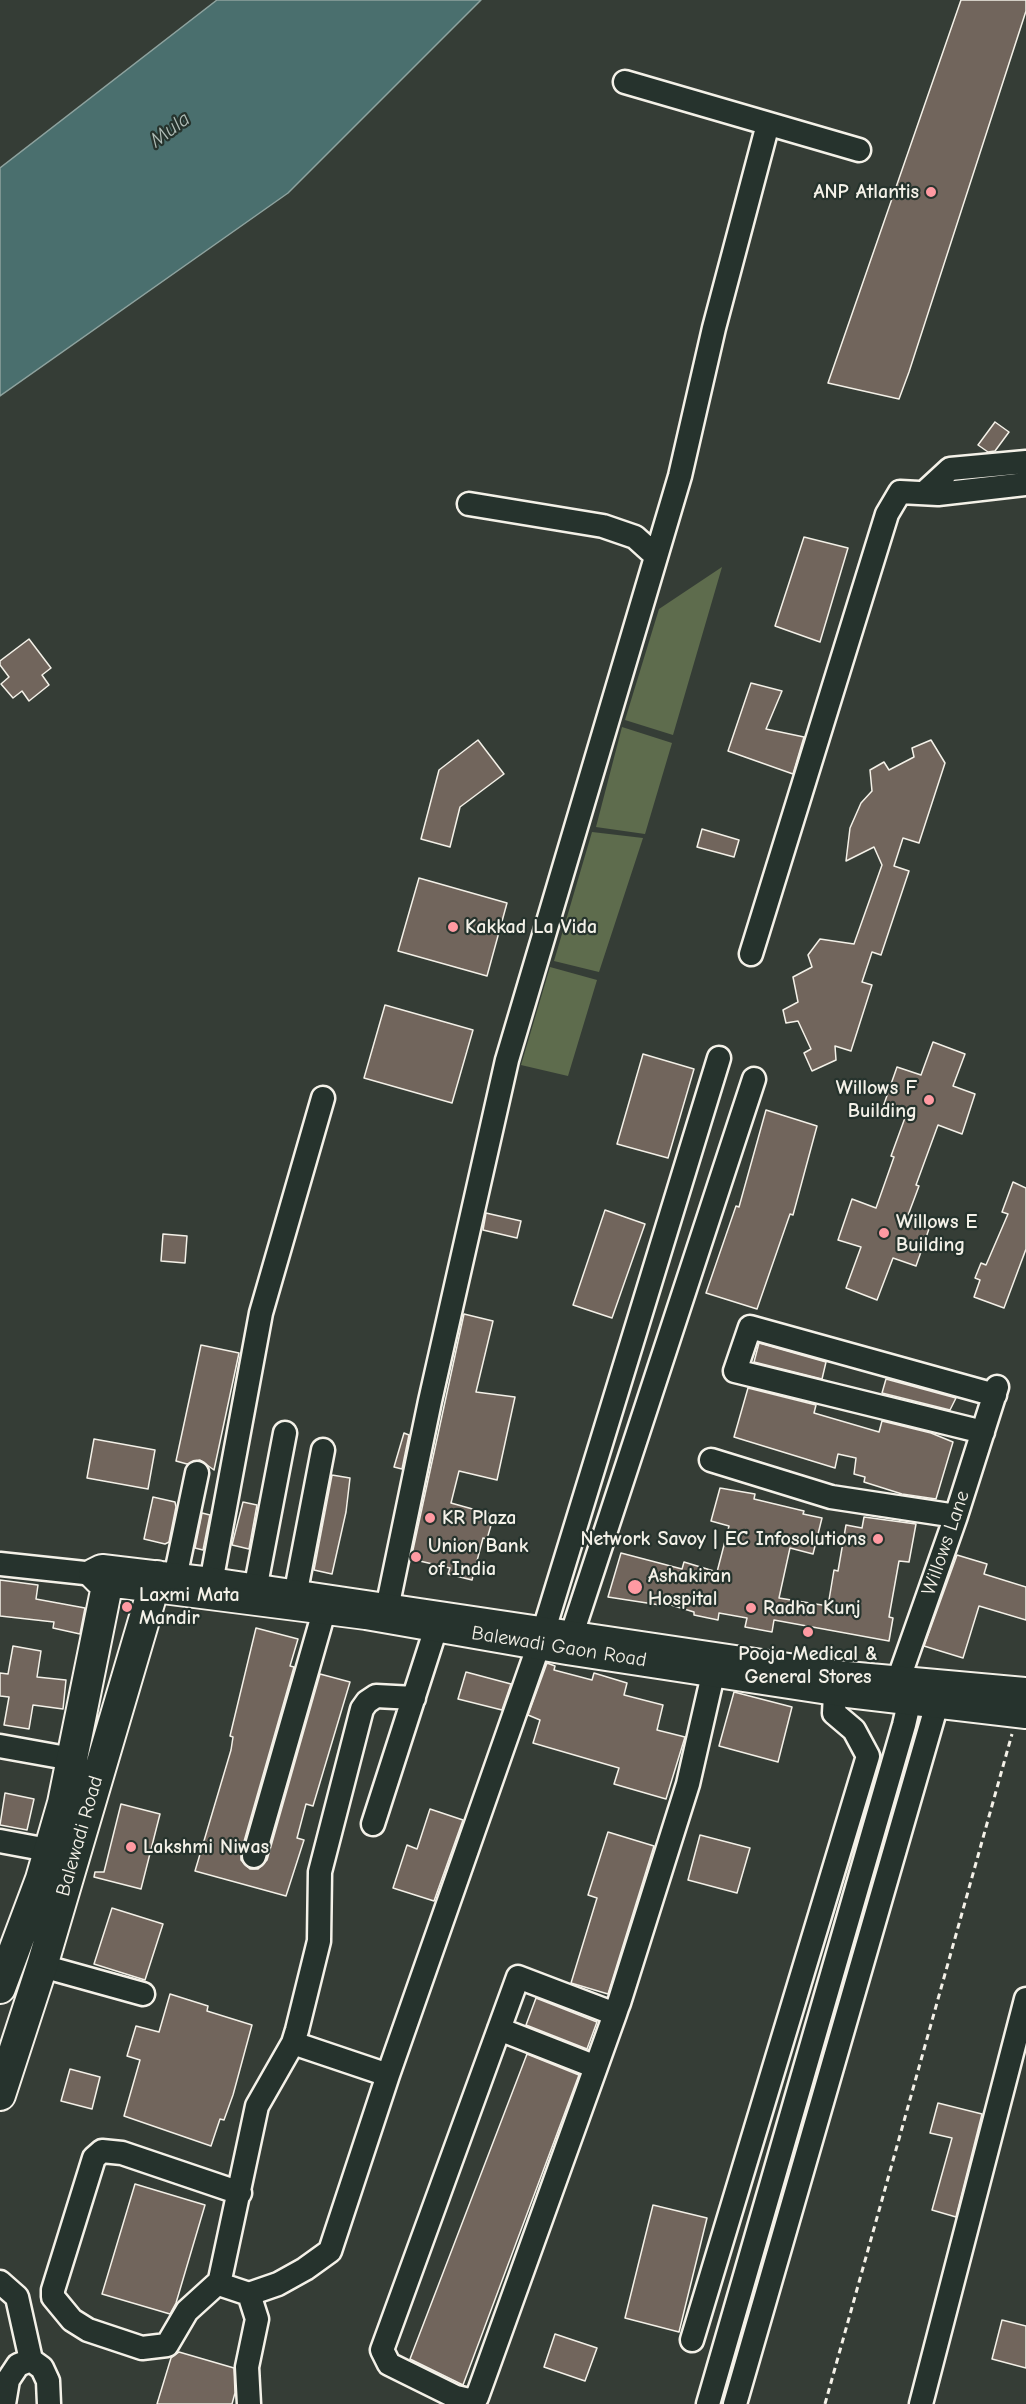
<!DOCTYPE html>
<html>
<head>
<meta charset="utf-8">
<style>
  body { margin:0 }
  canvas { display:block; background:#353d36 }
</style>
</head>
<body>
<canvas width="1026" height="2404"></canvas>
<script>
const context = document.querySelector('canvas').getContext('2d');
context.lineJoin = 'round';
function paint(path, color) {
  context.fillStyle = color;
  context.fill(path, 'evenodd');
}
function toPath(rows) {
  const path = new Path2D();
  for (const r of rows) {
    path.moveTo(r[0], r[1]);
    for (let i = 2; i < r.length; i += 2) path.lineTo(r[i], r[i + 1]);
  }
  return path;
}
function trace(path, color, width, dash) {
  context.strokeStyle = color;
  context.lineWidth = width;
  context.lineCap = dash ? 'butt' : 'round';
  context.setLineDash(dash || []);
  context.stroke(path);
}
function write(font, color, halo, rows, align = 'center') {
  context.font = font + ' "Comic Neue",sans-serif';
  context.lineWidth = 4.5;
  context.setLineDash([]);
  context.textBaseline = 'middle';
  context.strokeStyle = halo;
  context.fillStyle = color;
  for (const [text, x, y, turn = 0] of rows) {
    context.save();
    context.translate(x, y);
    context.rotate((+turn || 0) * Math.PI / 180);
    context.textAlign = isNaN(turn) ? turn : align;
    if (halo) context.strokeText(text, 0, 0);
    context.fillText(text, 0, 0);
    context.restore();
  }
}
const green = toPath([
  [722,567,673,735,625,720,659,609],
  [622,727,672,743,645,834,596,827],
  [592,832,643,838,599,972,554,961],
  [550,967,597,980,568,1076,521,1065]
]);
const water = toPath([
  [217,0,481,0,288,193,0,396,0,168,217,0]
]);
const building = toPath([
  [961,0,1026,0,1026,11,909,372,899,399,828,383,961,0],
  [995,422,1009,432,995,451,988,452,978,445,995,422],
  [804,537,848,548,820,642,775,626,804,537],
  [29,639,51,668,42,675,49,685,29,701,22,691,13,698,1,684,9,677,0,665,0,661,29,639],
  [751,683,782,691,766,729,804,737,793,774,728,751,751,683],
  [478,740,504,774,460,807,450,847,421,839,439,770,478,740],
  [931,740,945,763,919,843,903,838,894,866,909,871,881,955,872,952,862,982,872,985,851,1051,835,1046,836,1060,812,1071,804,1053,811,1049,798,1021,786,1023,783,1010,798,1002,793,977,812,967,808,955,820,939,854,944,882,865,874,847,846,861,850,828,861,803,872,791,870,770,884,762,889,770,914,757,912,748,931,740],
  [702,829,739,840,734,857,697,847,702,829],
  [419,878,507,903,487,976,398,951,419,878],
  [385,1005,473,1030,452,1103,364,1078,385,1005],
  [933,1042,965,1054,953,1086,975,1094,962,1134,938,1125,916,1185,919,1186,907,1218,930,1226,916,1266,893,1258,877,1300,846,1288,861,1247,838,1240,852,1199,876,1208,894,1157,891,1156,906,1115,883,1107,897,1067,921,1075,933,1042],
  [643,1054,694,1069,668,1158,617,1144,643,1054],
  [766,1110,817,1126,793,1215,790,1214,757,1309,706,1293,736,1206,739,1207,766,1110],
  [1013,1182,1026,1188,1026,1249,1004,1308,974,1297,980,1280,975,1278,981,1263,986,1265,1008,1214,1002,1212,1013,1182],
  [605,1210,645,1224,612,1318,573,1305,605,1210],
  [486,1213,521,1221,517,1238,483,1230,486,1213],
  [163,1234,187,1236,185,1263,161,1261,163,1234],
  [464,1314,493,1321,476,1392,515,1397,497,1480,459,1471,451,1503,494,1515,487,1539,483,1538,472,1580,448,1574,450,1568,411,1559,464,1314],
  [759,1343,826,1362,822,1379,754,1362,759,1343],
  [201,1345,239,1353,214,1470,200,1460,187,1464,176,1461,201,1345],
  [886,1379,956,1398,950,1410,882,1393,886,1379],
  [748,1388,816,1405,814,1413,879,1432,882,1421,931,1433,953,1442,936,1499,902,1494,864,1482,865,1477,854,1474,856,1458,838,1454,835,1468,734,1437,748,1388],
  [404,1433,409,1435,402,1469,394,1467,404,1433],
  [94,1439,155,1450,148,1489,87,1478,94,1439],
  [332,1475,350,1478,346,1512,332,1574,314,1570,332,1475],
  [720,1488,755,1494,754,1499,804,1511,803,1514,822,1518,813,1554,790,1548,779,1598,828,1606,834,1570,838,1571,846,1525,862,1528,864,1517,916,1524,909,1562,899,1561,889,1617,893,1618,889,1641,774,1620,772,1632,745,1627,747,1618,719,1613,718,1620,694,1615,694,1612,661,1602,660,1605,608,1597,621,1553,682,1569,684,1562,717,1572,729,1526,711,1521,720,1488],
  [153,1497,175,1502,176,1507,169,1542,165,1544,144,1539,153,1497],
  [243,1502,257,1505,249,1549,232,1545,243,1502],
  [202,1513,210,1515,203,1550,195,1548,202,1513],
  [957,1555,987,1564,984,1574,1026,1587,1026,1620,979,1606,963,1658,924,1646,957,1555],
  [0,1580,38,1585,36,1599,85,1608,80,1634,53,1628,54,1622,0,1616,0,1580],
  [256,1628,298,1639,290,1666,294,1667,241,1852,241,1860,250,1869,258,1869,267,1860,320,1674,350,1682,313,1806,306,1804,297,1838,304,1840,286,1896,195,1871,231,1750,233,1737,230,1736,256,1628],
  [13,1646,41,1651,37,1677,66,1680,63,1709,33,1705,29,1729,4,1725,9,1697,0,1696,0,1673,8,1674,13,1646],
  [547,1663,555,1666,554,1670,592,1680,594,1673,627,1683,624,1695,663,1705,657,1730,685,1737,666,1799,614,1784,619,1768,533,1743,540,1720,528,1715,547,1663],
  [466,1672,511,1684,502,1710,458,1699,466,1672],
  [734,1692,792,1707,778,1762,719,1746,734,1692],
  [5,1793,34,1799,27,1830,0,1825,5,1793],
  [121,1804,160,1814,141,1889,94,1877,95,1872,104,1872,121,1804],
  [430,1809,463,1820,434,1901,393,1888,407,1845,417,1849,430,1809],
  [608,1832,654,1846,608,1994,571,1983,597,1898,588,1895,608,1832],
  [700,1835,750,1848,737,1893,688,1880,700,1835],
  [112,1908,163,1924,145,1980,94,1964,112,1908],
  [170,1994,208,2006,207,2011,252,2025,233,2095,224,2120,220,2119,211,2146,124,2116,140,2060,127,2056,136,2026,159,2032,170,1994],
  [536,1998,597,2022,587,2049,526,2025,536,1998],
  [527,2054,579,2075,463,2385,410,2359,527,2054],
  [70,2069,100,2077,92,2109,61,2101,70,2069],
  [938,2103,982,2114,956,2217,932,2210,952,2138,930,2133,938,2103],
  [135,2184,205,2205,176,2303,170,2314,102,2294,135,2184],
  [653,2205,707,2218,679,2332,625,2318,653,2205],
  [1002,2320,1026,2326,1026,2368,992,2359,1002,2320],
  [555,2334,597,2348,585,2381,544,2367,555,2334],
  [179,2352,234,2368,235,2393,232,2404,157,2404,171,2358,179,2352]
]);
const path = toPath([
  [825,2404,1012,1734]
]);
const minor = toPath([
  [625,82,859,150],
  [924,493,950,469,1026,462],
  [469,504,603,526,635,537,656,556],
  [751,954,887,514,900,492,938,494,1026,484],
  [983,1432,735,1371,750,1327,995,1395],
  [711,1460,831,1497,956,1516],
  [0,1564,94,1574],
  [175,1578,197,1473],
  [211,1583,261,1313,323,1098],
  [255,1590,285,1433],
  [295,1596,323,1450],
  [385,1618,430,1401,507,1060,680,476,714,328,768,124],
  [567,1649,754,1079],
  [893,1695,956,1516,997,1387],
  [414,1698,376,1696,367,1702,362,1709,320,1872,319,1941,297,2030,293,2043,257,2106,219,2284,249,2294,278,2284,305,2269,330,2251,388,2075,543,1633,719,1058],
  [0,1746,72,1759],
  [373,1824,436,1628],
  [0,1841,48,1850],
  [254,1856,325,1608],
  [42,1966,143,1994],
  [615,2014,518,1977,382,2350,389,2364,456,2397,469,2400,477,2397,596,2067,615,2014,617,2008,619,2003,688,1784,717,1657],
  [499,2029,596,2067],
  [293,2043,388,2075],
  [220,2281,187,2311,167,2345,142,2348,88,2330,72,2320,53,2297,53,2290,94,2158,102,2151,122,2153,240,2193],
  [0,2282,17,2297,31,2360,42,2368,48,2381,49,2404],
  [249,2294,257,2319,247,2367,249,2404],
  [692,2340,868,1756,854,1730,834,1713,836,1676],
  [4,2404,8,2380,18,2365,31,2360],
  [708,2404,904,1725,910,1699],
  [735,2404,937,1704],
  [921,2404,1026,1999]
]);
const major = toPath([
  [1026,1693,836,1676,211,1583,102,1570,94,1574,100,1580,366,1614,567,1649,848,1692,1026,1713],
  [0,1988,41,1879,63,1803,110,1571],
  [0,2095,42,1966,157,1576]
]);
const markers = [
  [931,192,6,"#ff9aa2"],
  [453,927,6,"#ff9aa2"],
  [929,1100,6,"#ff9aa2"],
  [884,1233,6,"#ff9aa2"],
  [430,1518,6,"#ff9aa2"],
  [878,1539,6,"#ff9aa2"],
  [416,1557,6,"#ff9aa2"],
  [635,1587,8,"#ff9aa2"],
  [127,1607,6,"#ff9aa2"],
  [751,1608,6,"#ff9aa2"],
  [808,1632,6,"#ff9aa2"],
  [131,1847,6,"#ff9aa2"]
];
const poiNames = [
  ["ANP Atlantis",919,192,"right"],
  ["Kakkad La Vida",465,927],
  ["Willows F",917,1088,"right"],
  ["Building",917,1111,"right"],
  ["Willows E",896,1222],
  ["Building",896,1245],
  ["KR Plaza",442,1518],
  ["Network Savoy | EC Infosolutions",866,1539,"right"],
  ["Union Bank",428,1546],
  ["of India",428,1569],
  ["Ashakiran",648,1576],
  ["Hospital",648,1599],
  ["Laxmi Mata",139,1595],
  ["Mandir",139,1618],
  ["Radha Kunj",763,1608],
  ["Pooja Medical &",808,1654,"center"],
  ["General Stores",808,1677,"center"],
  ["Lakshmi Niwas",143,1847]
];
const streetNames = [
  ["Willows Lane",946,1543,-71],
  ["Balewadi Gaon Road",559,1647,9],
  ["Balewadi Road",80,1836,-74]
];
const waterNames = [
  ["Mula",170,130,-37]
];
paint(green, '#5e6c4d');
paint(water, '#4a6f6e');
trace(water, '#8ea39f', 1.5);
paint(building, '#71655c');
trace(building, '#f4f1e8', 1.5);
trace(minor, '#f4f1e8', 27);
trace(major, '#f4f1e8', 34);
trace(path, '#f4f1e8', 3, [6, 4.5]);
trace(minor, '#26332d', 22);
trace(major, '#26332d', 30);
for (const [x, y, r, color] of markers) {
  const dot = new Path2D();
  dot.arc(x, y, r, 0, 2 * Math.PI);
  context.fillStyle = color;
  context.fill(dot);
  trace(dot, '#26332d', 2);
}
write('bold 20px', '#f4f1e8', '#26332d', poiNames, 'left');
write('20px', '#f4f1e8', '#26332d', streetNames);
write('italic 21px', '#b0bdb7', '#26332d', waterNames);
</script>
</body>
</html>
